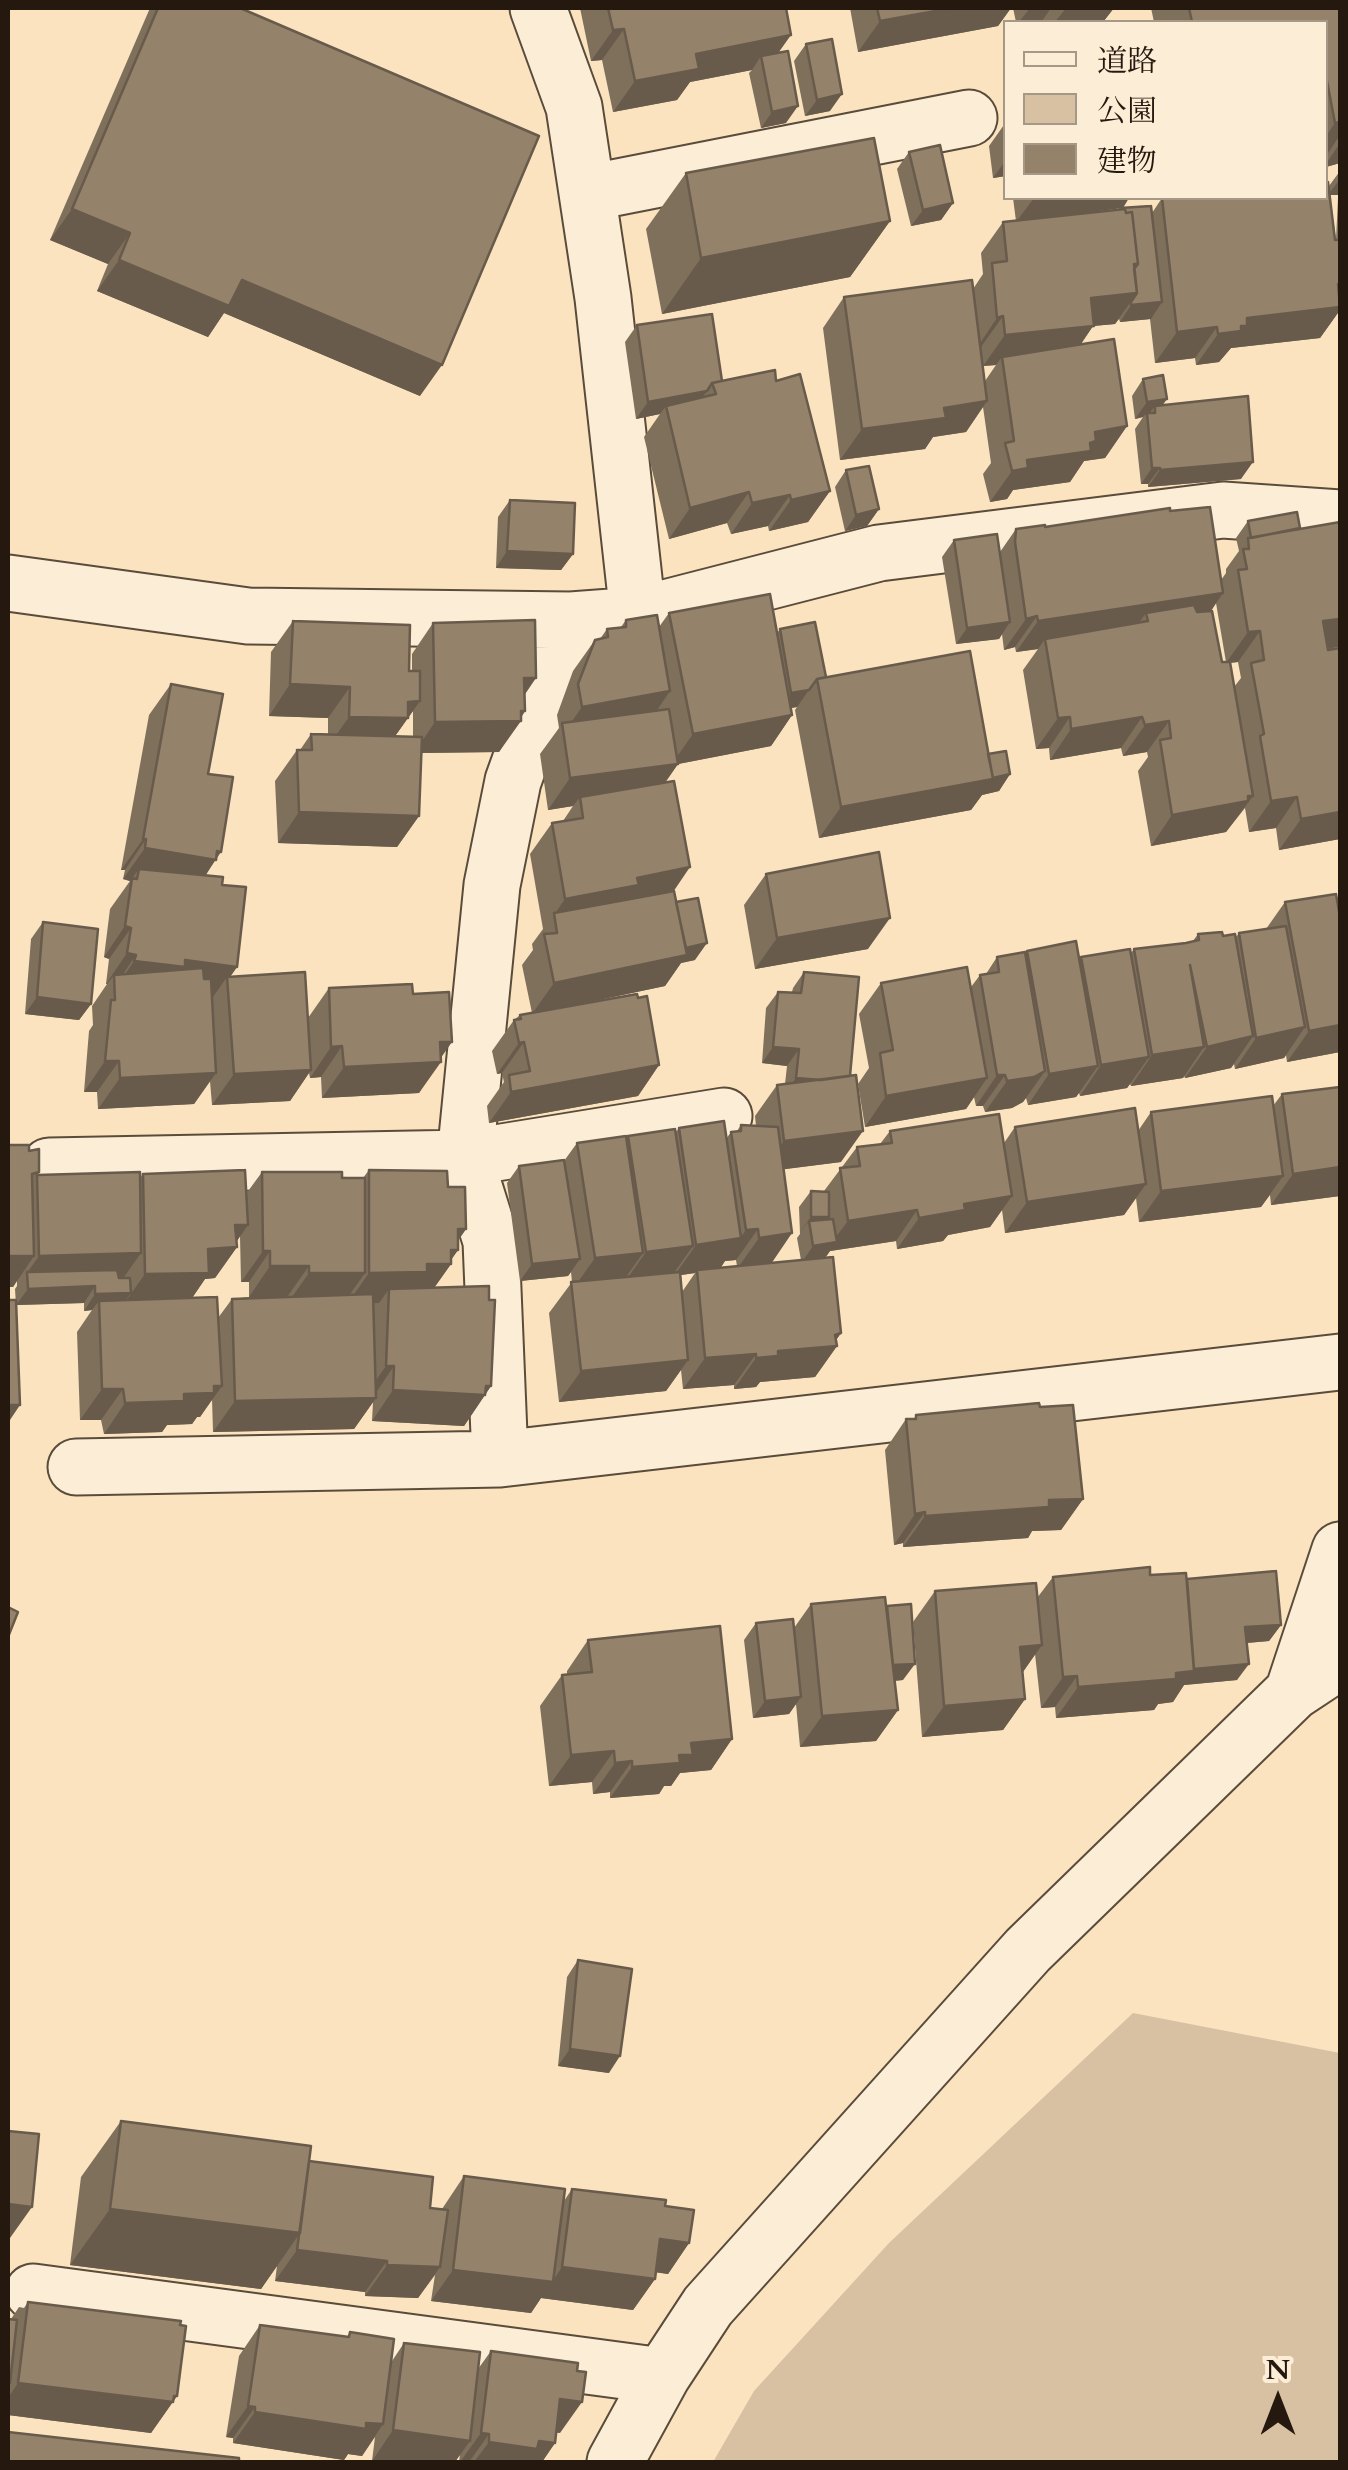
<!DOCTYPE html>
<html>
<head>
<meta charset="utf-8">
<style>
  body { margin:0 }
  #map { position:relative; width:1348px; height:2470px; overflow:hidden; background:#fbe3c0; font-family:Cardo,"Noto Serif JP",serif }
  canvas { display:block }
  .frame { position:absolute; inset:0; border:10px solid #25190f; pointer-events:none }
  .legend { position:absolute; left:1003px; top:20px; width:325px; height:180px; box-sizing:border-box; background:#fcedd6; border:2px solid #a69886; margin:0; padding:12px 18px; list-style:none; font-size:30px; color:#25190f }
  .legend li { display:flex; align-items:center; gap:20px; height:50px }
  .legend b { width:50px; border:2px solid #a69886 }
  .north { position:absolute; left:1228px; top:2350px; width:100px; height:100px; -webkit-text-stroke:8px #fcedd6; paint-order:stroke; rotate:0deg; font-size:28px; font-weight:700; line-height:40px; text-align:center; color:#25190f }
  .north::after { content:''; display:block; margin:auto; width:35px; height:45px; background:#25190f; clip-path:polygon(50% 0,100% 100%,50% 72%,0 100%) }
</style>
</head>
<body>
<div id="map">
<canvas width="1348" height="2470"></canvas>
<div class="frame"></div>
<ul class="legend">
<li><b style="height:12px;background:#fcedd6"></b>道路</li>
<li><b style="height:28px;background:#d7c1a2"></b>公園</li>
<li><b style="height:28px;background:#94826b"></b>建物</li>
</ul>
<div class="north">N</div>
</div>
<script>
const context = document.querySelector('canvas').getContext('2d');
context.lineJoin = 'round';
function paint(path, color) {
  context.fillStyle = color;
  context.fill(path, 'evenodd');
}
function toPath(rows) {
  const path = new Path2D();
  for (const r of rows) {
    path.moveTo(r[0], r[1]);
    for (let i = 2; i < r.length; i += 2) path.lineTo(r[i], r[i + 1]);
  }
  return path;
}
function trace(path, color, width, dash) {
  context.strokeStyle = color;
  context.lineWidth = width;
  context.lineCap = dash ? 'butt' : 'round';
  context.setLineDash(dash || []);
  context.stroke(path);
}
const green = toPath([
  [1133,2013,1340,2053,1340,2462,713,2462,754,2391,889,2243]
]);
const minor = toPath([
  [538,8,574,107,603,298,638,615],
  [588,193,969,118],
  [8,583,248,616,571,620,638,615,879,553,1223,510,1340,518],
  [49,1166,465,1158,724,1116],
  [500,1459,491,1241,465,1158,492,885,513,781,571,620],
  [76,1467,500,1459,1340,1362],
  [1293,1692,1340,1550],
  [33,2292,662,2376],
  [615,2462,662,2376,708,2306,1028,1950,1293,1692,1340,1661]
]);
const wall = toPath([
  [150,8,240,8,420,396,224,313,208,337,97,291,108,264,50,240],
  [580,8,786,8,779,53,786,123,761,128,749,73,752,70,690,82,677,100,613,112,602,60,591,61],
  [850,8,1011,8,998,26,858,52],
  [1013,8,1114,8,1103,22,1042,22,1042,21,1016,22],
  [1151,8,1340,8,1340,163,1326,167,1326,22,1154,22],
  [806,44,830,111,805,116,794,61],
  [1006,122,1006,176,993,178,989,146],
  [909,152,953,203,941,220,911,226,897,169],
  [1340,171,1340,310,1320,338,1231,348,1219,362,1196,365,1195,358,1155,363,1150,319,1120,322,1119,319,1115,324,1093,326,1081,344,1127,426,1105,458,1084,461,1070,482,1013,490,1007,499,990,502,983,474,991,463,983,407,966,432,933,437,925,449,840,460,823,328,844,297,973,289,983,274,981,253,1003,222,1016,221,1013,198,1134,198,1073,214,1152,213,1162,198,1329,186],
  [1330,195,1340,195,1338,198,1336,240],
  [996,365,985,381,983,366],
  [686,173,890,221,850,277,662,314,646,229],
  [637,325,722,381,776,381,830,491,808,522,769,531,768,526,731,534,727,523,669,539,644,437,660,414,636,419,625,342],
  [1143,379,1163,405,1241,479,1148,487,1148,484,1141,484,1135,429,1143,417,1135,419,1132,396],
  [846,470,879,509,867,526,845,531,835,487],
  [510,500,573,554,561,570,496,568,498,517],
  [1170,511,1221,580,1226,573,1226,569,1239,551,1236,538,1248,521,1300,528,1340,647,1328,648,1340,648,1340,839,1279,850,1276,828,1249,832,1245,808,1226,832,1151,846,1138,771,1148,757,1147,752,1123,756,1121,748,1050,760,1049,748,1036,749,1023,670,1038,649,1016,652,1015,647,1004,650,1002,634,999,639,956,644,942,557,954,540,1000,552,1016,529,1045,527],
  [1216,603,1226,662,1222,662,1211,611],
  [1238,662,1241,678,1234,687,1230,663],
  [669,613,777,633,780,629,826,677,988,754,1010,774,999,791,982,795,971,810,819,838,795,710,797,707,791,708,792,715,771,746,678,764,665,783,673,891,695,960,681,963,665,986,570,1006,659,1065,638,1096,489,1123,487,1106,504,1082,502,1073,497,1074,492,1051,514,1020,520,1015,532,1013,522,965,533,950,532,944,543,929,530,854,552,823,563,821,573,806,548,810,540,754,559,728,557,715,573,671,595,640,600,639,607,629,621,627,626,620,659,627],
  [293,621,409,671,412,671,412,654,433,623,525,694,525,711,499,752,422,753,419,816,397,847,278,843,275,781,297,750,300,750,311,734,328,735,328,718,269,716,271,652],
  [413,711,413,737,395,736],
  [171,684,208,774,216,858,206,875,222,885,237,967,230,977,308,1018,329,988,413,994,441,1058,419,1093,322,1098,321,1077,310,1078,309,1073,290,1101,212,1105,210,1081,194,1104,98,1109,97,1092,84,1092,89,1031,93,1025,92,1006,107,984,106,984,109,959,104,957,110,909,130,881,123,879,125,870,121,870,149,715],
  [766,874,868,949,755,969,744,905],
  [1285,902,1340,917,1340,1052,1287,1062,1286,1055,1284,1058,1235,1069,1234,1064,1231,1068,1185,1078,1184,1076,1183,1078,1131,1086,1130,1084,1127,1088,1080,1096,1079,1093,1076,1097,1028,1105,1026,1098,1023,1102,1012,1108,985,1112,983,1106,976,1106,974,1097,966,1109,865,1127,858,1084,869,1068,859,1014,881,983,971,987,980,975,986,974,997,957,1025,953,1027,951,1079,960,1081,957,1131,953,1134,949,1186,943,1193,941,1198,934,1236,937,1239,933,1266,929],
  [43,922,91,1004,79,1020,25,1014,31,939],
  [804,972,841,1162,784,1169,771,1263,801,1260,797,1238,800,1234,799,1207,811,1191,824,1191,857,1147,880,1144,890,1131,1004,1143,1015,1127,1138,1131,1151,1112,1273,1106,1282,1094,1340,1196,1271,1205,1270,1195,1261,1207,1139,1222,1136,1198,1124,1215,1005,1233,1002,1210,990,1227,948,1235,943,1241,897,1249,896,1241,830,1251,825,1258,841,1333,836,1340,837,1346,815,1377,760,1382,756,1387,734,1389,734,1385,683,1389,681,1370,666,1391,559,1402,549,1313,572,1282,571,1272,568,1276,520,1281,507,1183,519,1166,564,1161,577,1143,626,1139,628,1136,675,1133,679,1128,726,1139,731,1132,737,1131,741,1125,756,1126,755,1116,777,1085,785,1084,787,1066,762,1063,766,1008,778,992,792,992,793,988],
  [736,1260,737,1266,720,1268,725,1261],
  [695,1273,682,1292,681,1275],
  [29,1151,39,1172,37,1175,140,1178,143,1174,246,1194,262,1172,363,1178,369,1170,448,1187,466,1229,458,1241,458,1250,451,1260,451,1264,434,1288,491,1386,464,1426,372,1421,373,1402,354,1429,213,1432,212,1399,200,1417,197,1417,192,1424,167,1425,162,1432,104,1434,101,1420,80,1420,77,1332,92,1310,84,1311,84,1303,16,1305,15,1289,17,1286,17,1280,13,1287,8,1287],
  [240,1236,241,1282,249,1282,249,1297,232,1299,218,1318,192,1298,205,1279,215,1278,237,1247,237,1241],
  [916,1415,1083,1499,1061,1530,1032,1531,1028,1538,903,1547,903,1543,894,1545,885,1450,906,1419,914,1419],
  [1150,1575,1186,1580,1281,1625,1269,1641,1247,1643,1237,1680,1184,1685,1173,1702,1158,1704,1154,1710,1056,1718,1055,1707,1041,1708,1035,1654,1023,1672,1025,1699,1003,1730,922,1737,913,1622,935,1591,1037,1598,1053,1577],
  [811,1604,886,1607,903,1680,894,1681,898,1710,876,1741,800,1747,796,1704,789,1714,753,1718,744,1640,756,1623,794,1628],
  [588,1640,732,1739,711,1770,680,1773,671,1786,664,1786,659,1794,610,1798,610,1792,593,1794,592,1782,549,1786,540,1706,562,1675,567,1674,567,1671],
  [578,1960,609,2073,558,2066,567,1977],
  [121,2121,309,2161,430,2208,442,2209,464,2176,564,2201,572,2189,665,2206,689,2243,668,2274,656,2272,655,2279,633,2310,541,2298,531,2313,431,2301,435,2275,418,2298,365,2296,365,2292,275,2281,277,2266,261,2289,70,2265,81,2177],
  [28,2302,180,2325,177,2396,151,2433,8,2415,8,2319,11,2319,19,2307,24,2308],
  [260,2325,347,2337,350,2332,392,2361,404,2343,478,2369,491,2351,560,2433,556,2432,555,2443,542,2462,459,2462,460,2454,455,2462,383,2462,372,2461,375,2437,362,2456,348,2454,344,2460,233,2443,233,2438,226,2437,239,2356]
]);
const shadedWall = toPath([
  [952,8,1011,8,998,26,858,52,880,21],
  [1030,8,1051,8,1042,21,1019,22],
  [1066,8,1114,8,1103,22,1055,22],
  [624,29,602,60,591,61,613,30],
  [791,35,769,66,761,56,752,70,690,82,677,100,613,112,635,81,696,54],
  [842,94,830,111,805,116,817,100],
  [798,106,786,123,761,128,772,112],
  [1340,122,1340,135,1326,156,1326,136,1335,123],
  [1340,143,1340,163,1326,167,1326,164],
  [1006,160,1006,176,993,178],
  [1340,179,1340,195,1328,195],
  [1034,198,1134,198,1129,198,1123,208,1016,222],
  [953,203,941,220,911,226,923,210],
  [72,209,130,233,108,264,50,240],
  [890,221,850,277,662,314,701,258],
  [119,260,242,280,442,365,420,396,224,313,208,337,97,291],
  [1340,284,1340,310,1320,338,1231,348,1219,362,1196,365,1218,334,1247,318],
  [1137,293,1115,324,1093,326,1072,357,1002,357,996,365,983,366,1005,335,1091,298],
  [1162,302,1151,319,1120,322,1131,305],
  [1003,316,981,347,976,349,997,318],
  [1217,327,1195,358,1155,363,1177,332],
  [707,391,695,408,666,406,660,414,636,419,648,402],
  [1167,399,1155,416,1155,406,1147,416,1147,413,1143,417,1135,419,1147,402],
  [987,401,966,432,933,437,925,449,840,460,862,429,944,408],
  [1127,426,1105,458,1084,461,1070,482,1013,490,1007,499,990,502,1012,471,1027,460,1095,432],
  [1253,462,1241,479,1148,487,1160,470],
  [1152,468,1160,468,1148,484,1141,484],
  [830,491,808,522,769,531,791,500],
  [749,492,727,523,669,539,690,508],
  [790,495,768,526,731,534,752,503],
  [879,509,867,526,845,531,856,515],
  [507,551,573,554,561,570,496,568],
  [1223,593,1202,624,1146,613,1130,635,1045,639,1038,649,1016,652,1038,621],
  [1037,616,1015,647,1004,650,1026,619],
  [1340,619,1340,647,1301,652,1323,621],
  [1010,622,999,639,956,644,967,628],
  [1260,631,1238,662,1226,663,1248,632],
  [524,678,536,678,515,709],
  [290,684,350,687,328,718,269,716],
  [809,690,797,707,779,710,791,693],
  [670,691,649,722,563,734,582,707],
  [420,701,386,749,327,748,349,717,408,702],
  [525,711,519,721,521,721,499,752,414,753,435,722],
  [792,715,771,746,678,764,656,795,580,797,573,806,548,810,570,778,671,765,693,734],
  [1070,717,1049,748,1036,749,1058,718],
  [1142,717,1121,748,1050,760,1071,729],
  [1169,721,1147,752,1123,756,1145,725],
  [1010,774,999,791,982,795,971,810,819,838,841,807],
  [1248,796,1253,796,1226,832,1151,846,1172,815],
  [1297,797,1276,828,1249,832,1271,801],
  [299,812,419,816,397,847,278,843],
  [1340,812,1340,839,1279,850,1301,819],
  [143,839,146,839,125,870,121,870],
  [145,848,217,851,221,852,194,892,137,879,139,869,130,881,123,879],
  [690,867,669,898,554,915,565,899,637,878],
  [890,918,868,949,755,969,777,938],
  [125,926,131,928,109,959,104,957],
  [707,943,695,960,681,963,665,986,532,1014,554,983],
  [127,953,136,955,115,986,114,975,107,984,106,984],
  [185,960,237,967,227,981,227,977,213,997,168,992,115,989,134,961],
  [37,997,91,1004,79,1020,25,1014],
  [1340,1025,1340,1052,1287,1062,1309,1031],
  [1305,1027,1284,1058,1235,1069,1256,1038],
  [1253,1036,1231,1068,1185,1078,1207,1047],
  [440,1042,452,1042,438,1062,441,1062,419,1093,322,1098,344,1067],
  [524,1042,502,1073,497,1074,519,1043],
  [342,1046,321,1077,310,1078,331,1047],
  [773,1047,799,1049,787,1066,762,1063],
  [1204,1047,1183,1078,1131,1086,1152,1055],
  [1149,1057,1127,1088,1080,1096,1101,1065],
  [105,1061,119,1061,97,1092,84,1092],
  [659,1065,638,1096,489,1123,511,1092],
  [1098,1066,1076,1097,1028,1105,1049,1074],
  [311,1070,290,1101,212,1105,234,1074],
  [1045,1071,1023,1102,1012,1108,985,1112,1007,1081],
  [216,1073,194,1104,98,1109,120,1078],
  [997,1075,1005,1075,983,1106,976,1106],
  [796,1078,850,1082,784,1094],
  [987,1078,966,1109,865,1127,886,1096],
  [863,1131,841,1162,763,1172,784,1141],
  [1340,1167,1340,1196,1271,1205,1293,1174],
  [1283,1176,1261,1207,1139,1222,1161,1191],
  [1146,1184,1124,1215,1005,1233,1027,1202],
  [1012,1196,990,1227,948,1235,943,1241,897,1249,919,1218,964,1204],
  [917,1210,896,1241,830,1251,825,1258,802,1262,813,1246,832,1242,848,1221],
  [811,1217,829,1217,817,1234,809,1221,799,1234],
  [235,1225,248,1225,232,1248,237,1247,215,1278,205,1279,188,1304,123,1305,145,1274,208,1249],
  [458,1229,466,1229,451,1250,458,1250,448,1264,451,1264,429,1295,389,1289,379,1303,347,1304,369,1273],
  [758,1229,736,1260,725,1261,720,1269,697,1270,695,1273,674,1276,696,1245,740,1238,746,1230],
  [792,1233,771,1264,737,1269,759,1238],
  [693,1246,671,1277,624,1283,646,1252],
  [263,1251,270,1251,249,1282,241,1282],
  [141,1253,119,1284,27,1273,39,1256],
  [643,1253,621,1284,573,1289,595,1258],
  [8,1256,34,1256,13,1287,8,1287],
  [580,1259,568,1276,520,1281,532,1264],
  [270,1266,309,1266,287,1297,249,1297],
  [309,1273,365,1273,343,1304,287,1304],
  [95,1286,84,1303,16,1305,28,1289],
  [131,1293,119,1309,99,1301,92,1310,84,1311,95,1294],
  [841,1333,832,1346,837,1346,815,1377,760,1382,756,1387,734,1389,756,1358],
  [756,1354,734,1385,683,1389,705,1358],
  [688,1360,666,1391,559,1402,581,1371],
  [386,1366,394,1366,373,1397,364,1397],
  [214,1386,222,1386,200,1417,197,1417,192,1424,167,1425,162,1432,104,1434,125,1403,184,1394],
  [486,1386,491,1386,464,1426,372,1421,393,1390],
  [102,1389,123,1389,101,1420,80,1420],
  [376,1398,354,1429,213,1432,235,1401],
  [8,1405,20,1405,8,1423],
  [1083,1499,1061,1530,1032,1531,1028,1538,903,1547,925,1516,1049,1500],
  [925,1512,903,1543,894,1545,915,1514],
  [1281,1625,1269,1641,1234,1644,1245,1627],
  [1042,1645,1020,1676,1020,1647],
  [915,1664,903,1680,879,1682,891,1665],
  [1249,1664,1237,1680,1184,1685,1173,1702,1158,1704,1154,1710,1056,1718,1078,1687,1176,1673,1194,1669],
  [1077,1676,1055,1707,1041,1708,1063,1677],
  [801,1697,789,1714,753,1718,765,1701],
  [1025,1699,1003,1730,922,1737,944,1706],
  [898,1710,876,1741,800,1747,822,1716],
  [732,1739,711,1770,680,1773,671,1786,664,1786,659,1794,610,1798,632,1767,679,1755,691,1743],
  [614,1751,592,1782,549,1786,571,1755],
  [632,1761,610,1792,593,1794,615,1763],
  [570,2049,620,2056,609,2073,558,2066],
  [8,2204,32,2207,10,2238,8,2238],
  [110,2209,300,2233,261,2289,70,2265],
  [660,2239,689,2243,668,2274,639,2270],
  [297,2250,387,2261,365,2292,275,2281],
  [387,2265,440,2267,418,2298,365,2296],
  [562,2267,655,2279,633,2310,541,2298,531,2313,431,2301,453,2270,552,2282],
  [18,2383,174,2396,177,2396,151,2433,8,2415,8,2398],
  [560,2399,582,2402,560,2433,538,2430],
  [248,2406,255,2407,233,2438,226,2437],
  [255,2412,366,2423,383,2424,362,2456,348,2454,344,2460,233,2443],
  [393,2430,470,2441,455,2462,383,2462,372,2461],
  [481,2433,489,2434,469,2462,460,2462],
  [539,2441,555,2443,542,2462,474,2462,489,2442]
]);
const building = toPath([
  [158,8,240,8,539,136,442,365,242,280,229,306,119,260,130,233,72,209,158,8],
  [608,8,786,8,791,35,696,54,699,69,635,81,624,29,613,30,608,8],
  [877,8,952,8,880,21,877,8],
  [1189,8,1340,8,1340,122,1335,123,1326,76,1326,22,1192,22,1189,8],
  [832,39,842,94,817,100,806,44,832,39],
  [788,51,798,106,772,112,761,56,788,51],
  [874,138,890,221,701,258,686,173,874,138],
  [940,145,953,203,923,210,909,152,940,145],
  [1326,182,1328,182,1335,240,1340,240,1340,284,1338,284,1340,307,1247,318,1247,326,1241,326,1241,331,1218,334,1217,327,1177,332,1162,198,1326,198,1326,182],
  [1151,206,1162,302,1131,305,1131,302,1137,293,1134,269,1138,264,1132,212,1126,213,1125,209,1120,208,1151,206],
  [1125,209,1126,213,1132,212,1138,264,1134,264,1137,293,1091,298,1094,326,1005,335,1003,316,997,318,992,263,1007,261,1003,222,1125,209],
  [972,280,987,401,944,408,946,418,862,429,844,297,972,280],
  [712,314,722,381,712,383,707,391,648,402,637,325,712,314],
  [1114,339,1127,426,1095,432,1096,441,1090,443,1091,451,1027,460,1028,468,1012,471,1005,443,1014,441,1002,357,1114,339],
  [775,370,776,381,800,374,830,491,791,500,790,495,752,503,749,492,690,508,666,406,716,394,712,383,775,370],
  [1163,375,1167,399,1147,402,1143,379,1163,375],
  [1248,396,1253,462,1160,470,1160,468,1152,468,1147,413,1155,413,1155,406,1248,396],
  [869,466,879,509,856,515,846,470,869,466],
  [510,500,575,503,573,554,507,551,510,500],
  [1210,507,1223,593,1038,621,1037,616,1026,619,1015,542,1016,529,1045,525,1045,527,1170,508,1170,511,1210,507],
  [1297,512,1300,528,1251,538,1248,521,1297,512],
  [1340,522,1340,619,1323,621,1328,650,1340,648,1340,812,1301,819,1297,797,1271,801,1260,736,1264,734,1251,663,1264,660,1260,631,1248,632,1238,570,1247,569,1243,549,1249,549,1248,538,1340,522],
  [997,534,1010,622,967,628,954,540,997,534],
  [770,594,792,715,693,734,669,613,770,594],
  [1194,605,1197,612,1212,611,1222,662,1230,662,1253,796,1248,796,1248,801,1172,815,1160,740,1171,738,1169,721,1145,725,1142,717,1071,729,1070,717,1058,718,1045,639,1148,621,1146,613,1194,605],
  [657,615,670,691,582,707,578,684,595,640,608,637,607,629,626,627,626,620,657,615],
  [535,620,536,678,524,678,525,711,521,711,521,721,435,722,433,623,535,620],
  [293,621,410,625,409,671,420,671,420,701,408,702,408,718,349,717,350,687,290,684,293,621],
  [815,622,826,677,817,679,809,690,791,693,780,629,815,622],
  [970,651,993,779,841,807,817,679,970,651],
  [171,684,223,694,208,774,233,777,221,852,217,851,216,860,145,848,146,839,143,839,171,684],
  [669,709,678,764,570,778,562,723,669,709],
  [311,734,422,737,419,816,299,812,297,750,312,750,311,734],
  [1006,751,1010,774,993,778,988,754,1006,751],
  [674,781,690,867,637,878,639,885,565,899,552,823,583,818,580,797,674,781],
  [879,852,890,918,777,938,766,874,879,852],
  [139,869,223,877,222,885,246,887,237,967,185,960,185,967,134,961,136,955,127,953,131,928,125,926,132,878,137,879,139,869],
  [674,891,687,955,554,983,544,934,557,933,554,913,674,891],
  [1336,894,1340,917,1340,1025,1309,1031,1285,902,1336,894],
  [698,898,707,943,686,948,676,902,698,898],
  [43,922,98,929,91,1004,37,997,43,922],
  [1286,926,1305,1027,1256,1038,1239,933,1286,926],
  [1222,932,1223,936,1235,934,1253,1036,1207,1047,1190,965,1204,1047,1152,1055,1134,949,1186,943,1199,940,1198,934,1222,932],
  [1076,941,1098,1066,1049,1074,1027,951,1076,941],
  [1130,949,1149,1057,1101,1065,1081,957,1130,949],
  [1025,952,1045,1071,1034,1077,1007,1081,1005,1075,997,1075,980,975,999,972,997,957,1025,952],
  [967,967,987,1078,886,1096,880,1053,893,1050,881,983,967,967],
  [203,968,204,979,211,979,216,1073,120,1078,119,1061,105,1061,111,1000,115,1000,114,975,203,968],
  [305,972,311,1070,234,1074,227,977,305,972],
  [804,972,859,977,850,1076,821,1080,796,1078,799,1049,773,1047,778,992,801,993,804,972],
  [412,984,413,994,449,992,452,1042,440,1042,441,1062,344,1067,342,1046,331,1047,329,988,412,984],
  [637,994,638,998,647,996,659,1065,511,1092,509,1075,530,1071,524,1042,519,1043,514,1020,521,1019,520,1015,637,994],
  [856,1075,863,1131,784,1141,777,1085,856,1075],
  [1340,1087,1340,1167,1293,1174,1282,1094,1340,1087],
  [1272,1096,1283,1176,1161,1191,1151,1112,1272,1096],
  [1135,1108,1146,1184,1027,1202,1015,1127,1135,1108],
  [999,1114,1012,1196,964,1204,965,1210,919,1218,917,1210,848,1221,840,1168,860,1166,857,1147,892,1143,890,1131,999,1114],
  [724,1121,741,1238,696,1245,679,1128,724,1121],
  [741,1125,778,1127,792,1233,759,1238,758,1229,746,1230,731,1132,741,1131,741,1125],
  [675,1129,693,1246,646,1252,628,1136,675,1129],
  [626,1136,643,1253,595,1258,577,1143,626,1136],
  [8,1145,29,1145,29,1151,39,1149,39,1172,32,1174,34,1256,8,1256,8,1145],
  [564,1160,580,1259,532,1264,519,1166,564,1160],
  [245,1170,248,1225,235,1225,237,1247,208,1249,209,1273,145,1274,143,1174,245,1170],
  [369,1170,447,1171,448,1187,465,1187,466,1229,458,1229,458,1250,451,1250,451,1264,427,1264,427,1272,369,1273,369,1170],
  [140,1172,141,1253,39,1256,37,1175,140,1172],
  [262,1172,342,1172,342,1178,365,1178,365,1273,309,1273,309,1266,270,1266,270,1251,263,1251,262,1172],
  [811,1191,829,1192,829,1217,811,1217,811,1191],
  [833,1219,837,1242,813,1246,809,1221,833,1219],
  [833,1257,841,1333,835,1335,837,1346,778,1351,778,1356,756,1358,756,1354,705,1358,697,1270,833,1257],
  [117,1270,119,1278,130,1278,131,1293,95,1294,95,1286,28,1289,27,1272,117,1270],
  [680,1272,688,1360,581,1371,571,1282,680,1272],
  [489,1286,489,1300,495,1300,491,1386,486,1386,485,1395,393,1390,394,1366,386,1366,389,1289,489,1286],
  [373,1294,376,1398,235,1401,232,1299,373,1294],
  [217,1297,222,1386,214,1386,214,1393,184,1394,184,1401,125,1403,123,1389,102,1389,99,1301,217,1297],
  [8,1300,16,1300,20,1405,8,1405,8,1300],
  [1039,1403,1040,1407,1073,1405,1083,1499,1049,1500,1049,1507,925,1516,925,1512,915,1514,906,1419,916,1419,916,1415,1039,1403],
  [1150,1567,1150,1575,1186,1573,1194,1671,1176,1673,1176,1679,1078,1687,1077,1676,1063,1677,1053,1577,1150,1567],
  [1276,1571,1281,1625,1245,1627,1249,1664,1194,1669,1187,1579,1276,1571],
  [1036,1583,1042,1645,1020,1647,1025,1699,944,1706,935,1591,1036,1583],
  [885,1597,898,1710,822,1716,811,1604,885,1597],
  [911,1604,915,1664,893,1665,887,1606,911,1604],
  [8,1607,18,1612,8,1637,8,1607],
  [793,1619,801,1697,765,1701,756,1623,793,1619],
  [720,1626,732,1739,691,1743,693,1755,679,1755,680,1763,632,1767,632,1761,615,1763,614,1751,571,1755,562,1675,592,1672,588,1640,720,1626],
  [578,1960,632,1969,620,2056,570,2049,578,1960],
  [121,2121,311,2146,300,2233,110,2209,121,2121],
  [8,2131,39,2134,32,2207,8,2204,8,2131],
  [309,2161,433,2177,430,2208,448,2210,440,2267,387,2265,387,2261,297,2250,309,2161],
  [464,2176,565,2189,553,2282,453,2270,464,2176],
  [572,2189,666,2200,665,2206,694,2210,689,2243,660,2239,655,2279,562,2267,572,2189],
  [28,2302,181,2321,180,2325,186,2326,177,2396,174,2396,173,2402,18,2383,28,2302],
  [8,2319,17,2320,10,2383,8,2383,8,2319],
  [260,2325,349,2337,350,2332,394,2339,383,2424,366,2423,366,2429,255,2412,255,2407,248,2406,260,2325],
  [404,2343,480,2352,470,2441,393,2430,404,2343],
  [491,2351,578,2363,577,2371,586,2372,582,2402,560,2399,555,2443,539,2441,537,2449,489,2442,489,2434,481,2433,491,2351],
  [8,2432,239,2458,239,2462,8,2462,8,2432]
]);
paint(green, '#d7c1a2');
trace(minor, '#5a4c3b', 59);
trace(minor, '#fcedd6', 55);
paint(wall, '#7f705c');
paint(shadedWall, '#685b4b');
paint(building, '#94826b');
trace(building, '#685b4b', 2.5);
</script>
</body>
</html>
